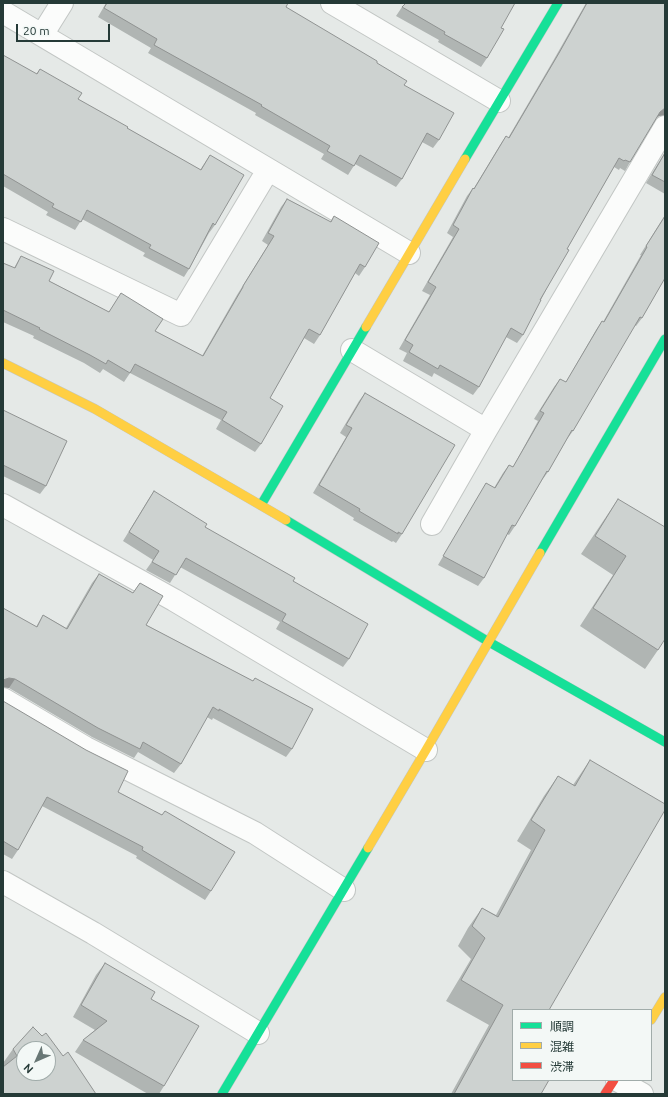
<!DOCTYPE html>
<html>
<head>
<meta charset="utf-8">
<style>
  body { margin:0 }
  #map { position:relative; width:668px; height:1097px; overflow:hidden; background:#e5e9e7; font-family:Ubuntu,"Noto Sans JP",sans-serif }
  canvas { display:block }
  .frame { position:absolute; inset:0; border:4px solid #253a37; pointer-events:none }
  .legend { position:absolute; left:512px; top:1009px; width:140px; height:72px; box-sizing:border-box; background:#f3f8f6; border:1px solid #a1acaa; margin:0; padding:5px 7px; list-style:none; font-size:12px; color:#253a37 }
  .legend li { display:flex; align-items:center; gap:8px; height:20px }
  .legend b { width:20px; border:1px solid #a1acaa }
  .north { position:absolute; left:16px; top:1041px; width:40px; height:40px; box-sizing:border-box; background:#f3f8f6; border:1px solid #a1acaa; border-radius:50%; rotate:225deg; font-size:11px; font-weight:700; line-height:16px; text-align:center; color:#253a37 }
  .north::after { content:''; display:block; margin:auto; width:14px; height:18px; background:#687775; clip-path:polygon(50% 0,100% 100%,50% 72%,0 100%) }
  .scale { position:absolute; left:16px; top:24px; width:94px; height:18px; box-sizing:border-box; border:2px solid #253a37; border-top:0; padding-left:5px; font-size:12px; line-height:14px; white-space:nowrap; color:#253a37; -webkit-text-stroke:3px #f3f8f6; paint-order:stroke }
</style>
</head>
<body>
<div id="map">
<canvas width="668" height="1097"></canvas>
<div class="frame"></div>
<ul class="legend">
<li><b style="height:5px;background:#16e098"></b>順調</li>
<li><b style="height:5px;background:#ffcf43"></b>混雑</li>
<li><b style="height:5px;background:#f24e42"></b>渋滞</li>
</ul>
<div class="north">N</div>
<div class="scale">20 m</div>
</div>
<script>
const context = document.querySelector('canvas').getContext('2d');
context.lineJoin = 'round';
function toPath(rows) {
  const path = new Path2D();
  for (const r of rows) {
    path.moveTo(r[0], r[1]);
    for (let i = 2; i < r.length; i += 2) path.lineTo(r[i], r[i + 1]);
  }
  return path;
}
function trace(path, color, width, dash) {
  context.strokeStyle = color;
  context.lineWidth = width;
  context.lineCap = dash ? 'butt' : 'round';
  context.setLineDash(dash || []);
  context.stroke(path);
}
function paint(path, color) {
  context.fillStyle = color;
  context.fill(path, 'evenodd');
}
const street = toPath([
  [332,3,499,101],
  [3,12,409,253],
  [42,35,62,3],
  [3,229,181,315,268,170],
  [352,350,486,430],
  [3,505,174,600,426,750],
  [432,524,486,430,665,127],
  [3,699,86,748,255,833,344,890],
  [3,882,93,933,258,1033],
  [617,1080,642,1094]
]);
const fast = toPath([
  [465,159,558,3],
  [261,505,366,327],
  [286,520,489,642,665,742],
  [540,553,665,339],
  [222,1094,368,848]
]);
const slow = toPath([
  [366,327,465,159],
  [3,363,95,409,286,520],
  [368,848,426,750,540,553],
  [651,1020,665,997]
]);
const jam = toPath([
  [605,1094,614,1080]
]);
const wall = toPath([
  [106,3,288,3,286,7,377,63,404,85,439,140,433,148,422,142,402,179,396,187,355,164,348,175,321,159,324,154,255,115,256,113,148,53,151,48,98,17],
  [586,3,665,3,665,115,659,116,656,118,630,162,625,171,620,168,619,170,614,167,567,249,523,335,517,343,506,337,479,387,473,395,434,373,432,377,403,361,407,353,399,349,430,295,422,291,453,237,447,233,467,196,473,188,474,188,500,145,506,136,508,138,553,61],
  [402,7,501,28,487,58,481,67,438,42,439,40,396,16],
  [3,55,36,74,40,69,78,99,127,128,200,170,210,155,215,225,209,233,189,269,184,277,143,256,145,253,82,219,75,230,46,215,48,212,3,186],
  [665,152,665,194,646,183],
  [287,199,330,222,334,216,365,267,359,276,355,273,320,335,314,344,304,338,270,398,261,444,255,452,216,429,221,420,130,373,124,382,103,369,100,373,84,363,33,338,34,336,3,322,3,263,14,268,21,256,49,281,109,312,121,293,155,331,202,356,237,295,268,245,262,241,281,207],
  [665,215,665,278,642,318,636,326,634,325,573,431,567,439,548,472,542,480,515,526,509,535,507,534,484,578,478,586,438,565,481,492,486,483,494,488,503,473,509,465,513,467,538,421,534,419,554,387,560,379,566,382,596,330,602,321,603,322,641,255,640,255],
  [365,393,402,534,396,543,393,541,392,542,353,520,354,518,313,493,346,437,340,433,359,401],
  [3,410,46,486,40,494,3,476],
  [154,491,205,527,293,581,349,659,343,667,276,629,280,622,180,567,170,583,146,570,153,560,123,541,148,500],
  [618,499,658,650,645,669,580,626,613,575,581,554],
  [99,574,133,593,140,583,146,625,253,681,255,678,292,749,286,757,213,718,212,720,207,717,181,764,174,773,138,752,134,758,92,737,9,688,3,687,3,608,36,627,43,615,66,628,92,583],
  [3,701,118,792,162,815,165,811,211,891,205,900,136,858,137,856,42,806,18,850,12,859,3,854],
  [590,760,513,1010,513,1080,541,1094,451,1094,489,1025,446,1001,471,959,458,946,468,928,482,908,496,915,531,850,517,841,544,796,558,776,573,785],
  [105,963,151,999,164,1086,159,1094,148,1094,75,1052,83,1040,95,1030,73,1017,96,975],
  [13,1049,63,1056,4,1066,3,1063]
]);
const shadedWall = toPath([
  [665,108,665,115,659,116,654,120,660,112],
  [9,678,15,679,9,688,3,687,3,680]
]);
const building = toPath([
  [107,3,288,3,286,7,377,61,377,63,407,81,404,85,454,113,439,140,427,133,402,179,360,155,354,166,327,151,330,146,261,106,262,105,154,45,157,39,104,8,107,3],
  [406,3,515,3,501,28,504,29,487,58,444,34,445,32,402,7,406,3],
  [587,3,665,3,665,108,660,112,630,162,625,160,624,161,619,158,567,249,569,250,540,300,541,300,523,335,511,328,479,387,440,365,438,369,409,352,413,345,405,340,436,287,428,282,459,229,453,225,473,188,474,189,506,136,509,138,559,53,587,3],
  [3,55,37,74,40,69,82,93,78,99,128,127,127,128,201,170,210,155,244,175,215,225,213,223,189,269,149,248,151,245,87,210,81,222,52,207,54,204,3,174,3,55],
  [665,153,665,182,652,175,665,153],
  [287,199,331,222,334,216,379,243,365,267,360,264,320,335,309,329,270,398,283,406,261,444,222,420,227,412,135,364,130,373,108,360,106,364,90,355,39,329,40,328,3,310,3,263,15,268,21,256,54,271,49,281,109,312,121,293,163,319,155,331,203,356,243,287,243,286,274,236,268,233,287,199],
  [665,216,665,278,642,318,640,317,573,431,572,430,548,472,547,471,515,526,512,525,484,578,443,556,486,483,495,488,509,465,513,467,544,413,540,411,560,379,566,382,602,321,604,322,647,247,646,246,665,216],
  [365,393,455,445,402,534,398,532,398,534,359,511,360,509,319,485,352,428,346,425,365,393],
  [3,410,67,441,46,486,3,465,3,410],
  [154,491,207,524,205,527,295,578,293,581,368,624,349,659,282,621,286,614,186,558,176,575,152,562,159,551,129,532,154,491],
  [618,499,665,527,665,639,658,650,593,608,626,556,595,536,618,499],
  [99,574,133,593,140,583,163,596,146,625,253,681,255,678,313,709,292,749,219,709,219,711,213,707,181,764,143,742,140,749,98,728,15,679,9,678,3,680,3,608,37,627,43,615,67,629,99,574],
  [3,701,86,750,128,771,118,792,162,815,165,811,235,852,211,891,142,850,143,847,47,797,18,850,3,841,3,701],
  [590,760,665,804,665,810,549,1010,513,1010,513,1080,549,1080,541,1094,454,1094,503,1005,461,980,485,938,472,926,482,908,498,917,545,830,531,820,558,776,575,786,590,760],
  [105,963,155,992,151,999,199,1026,164,1086,83,1040,107,1021,81,1005,105,963],
  [33,1027,42,1036,46,1033,63,1056,68,1052,96,1094,3,1094,3,1067,17,1056,13,1049,33,1027],
  [24,1049,48,1049,48,1073,24,1073,24,1049]
]);
trace(street, '#c2c6c4', 24);
trace(fast, '#c1c6c5', 10);
trace(slow, '#c1c6c5', 10);
trace(jam, '#c1c6c5', 10);
trace(street, '#fbfcfb', 22);
trace(fast, '#16e098', 9);
trace(slow, '#ffcf43', 9);
trace(jam, '#f24e42', 9);
paint(wall, '#b0b5b3');
paint(shadedWall, '#909392');
paint(building, '#cdd2d0');
trace(building, '#909392', 1);
</script>
</body>
</html>
